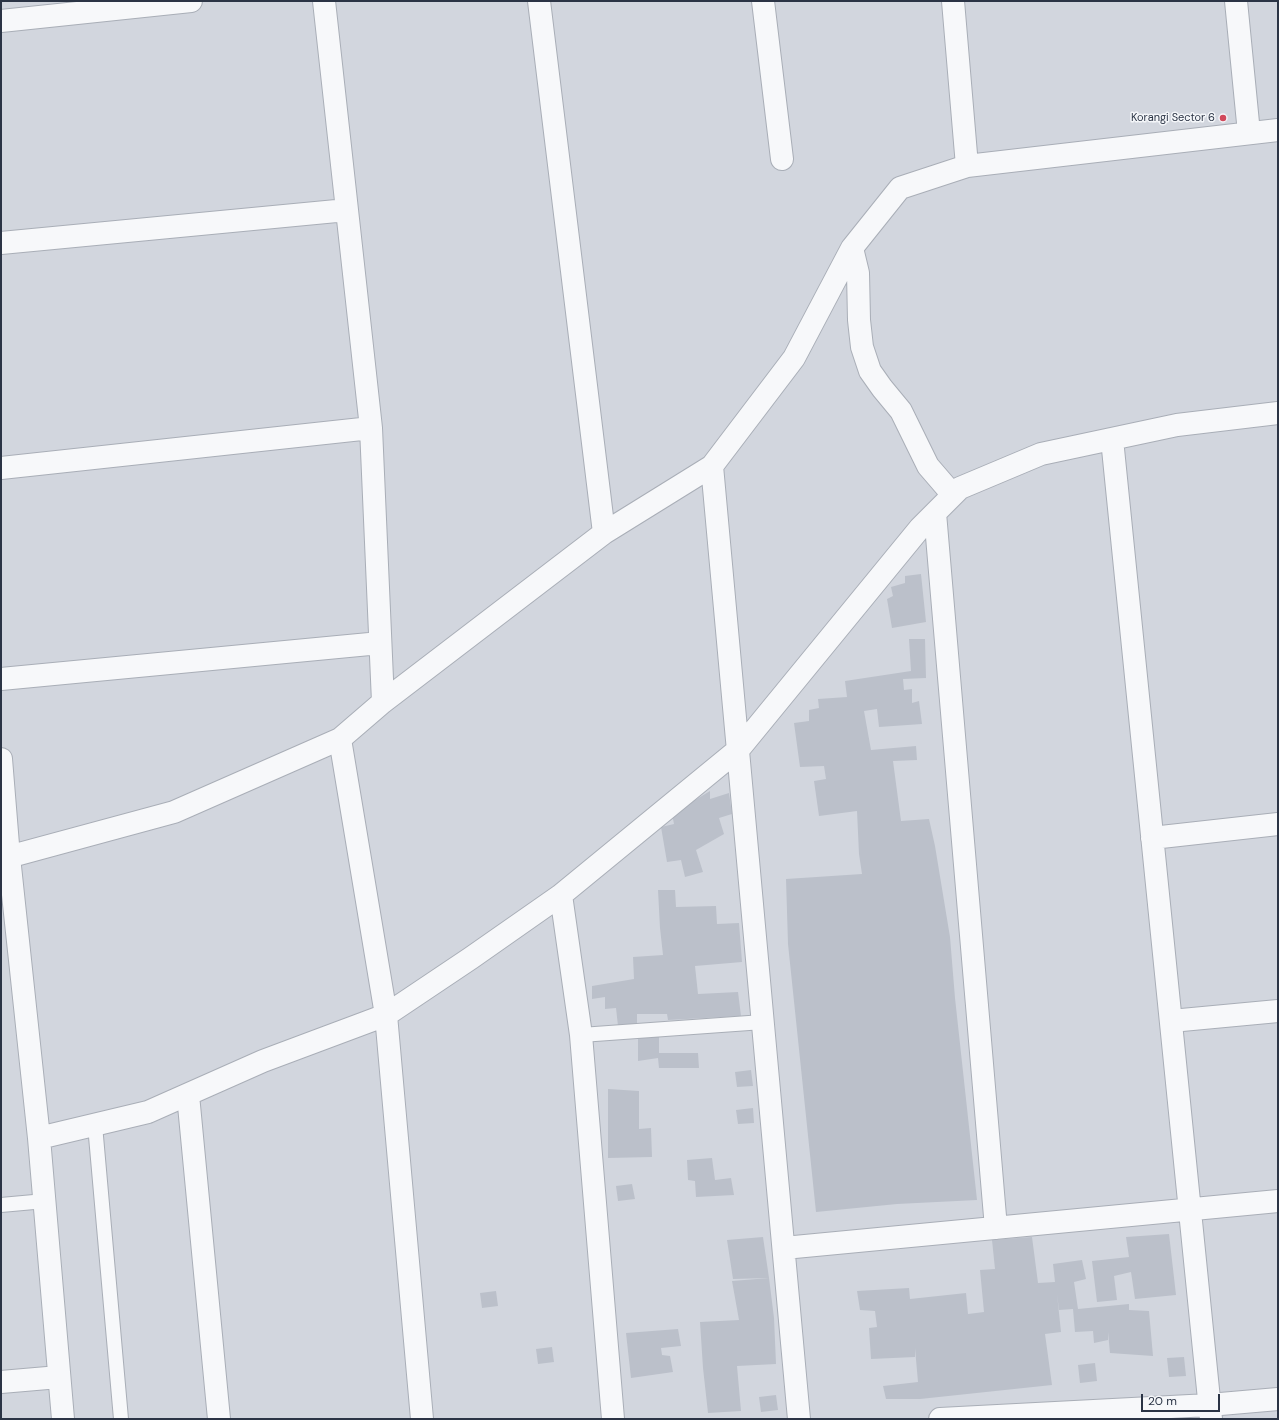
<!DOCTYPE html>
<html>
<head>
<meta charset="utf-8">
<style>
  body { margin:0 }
  #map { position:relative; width:1279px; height:1420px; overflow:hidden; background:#e4e7ec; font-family:"DM Sans",sans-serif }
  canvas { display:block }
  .frame { position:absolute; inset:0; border:2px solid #2b3445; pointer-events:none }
  .scale { position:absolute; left:1141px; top:1394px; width:79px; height:18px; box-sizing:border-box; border:2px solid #2b3445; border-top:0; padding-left:5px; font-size:12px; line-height:14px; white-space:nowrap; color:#2b3445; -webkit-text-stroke:3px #f4f6f9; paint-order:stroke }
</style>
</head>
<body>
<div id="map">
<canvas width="1279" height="1420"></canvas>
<div class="frame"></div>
<div class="scale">20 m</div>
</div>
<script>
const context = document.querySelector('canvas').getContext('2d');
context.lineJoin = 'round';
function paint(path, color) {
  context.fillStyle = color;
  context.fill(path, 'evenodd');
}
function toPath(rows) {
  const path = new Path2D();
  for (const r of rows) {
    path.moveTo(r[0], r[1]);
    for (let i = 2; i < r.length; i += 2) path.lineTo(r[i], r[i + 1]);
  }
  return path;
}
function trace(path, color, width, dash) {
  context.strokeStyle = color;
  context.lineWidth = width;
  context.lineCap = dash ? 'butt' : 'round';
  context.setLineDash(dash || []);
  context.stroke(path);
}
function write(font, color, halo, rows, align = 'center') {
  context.font = font + ' "DM Sans",sans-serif';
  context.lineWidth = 3;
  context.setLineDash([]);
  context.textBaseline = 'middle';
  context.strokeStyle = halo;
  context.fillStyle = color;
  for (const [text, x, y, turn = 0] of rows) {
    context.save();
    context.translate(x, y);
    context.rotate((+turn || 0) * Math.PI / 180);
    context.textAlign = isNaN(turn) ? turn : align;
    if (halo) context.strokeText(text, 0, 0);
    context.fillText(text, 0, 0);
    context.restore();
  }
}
const built = toPath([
  [1,1,1278,1,1278,1419,1,1419]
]);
const building = toPath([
  [921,574,926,622,892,628,887,599,893,596,891,587,905,583,905,576],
  [909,639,925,639,926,678,903,679,904,690,912,689,912,703,919,701,922,724,879,727,877,709,864,711,871,750,916,746,917,760,893,761,901,821,929,819,935,846,950,937,955,998,977,1200,897,1204,816,1212,788,944,786,879,862,874,859,854,857,811,819,816,814,781,826,779,824,766,800,767,794,723,809,721,809,710,819,708,818,699,847,697,845,681,911,671],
  [710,791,710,799,729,793,732,814,719,818,724,834,696,850,703,872,685,877,681,860,667,862,661,827,674,824,672,814],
  [658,890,675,890,676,907,716,906,717,924,739,923,742,962,695,966,698,994,738,992,741,1016,668,1020,667,1014,637,1014,637,1025,618,1026,616,1008,605,1009,605,997,592,999,592,986,634,979,633,957,663,955,660,928],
  [638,1035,659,1035,659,1053,698,1053,699,1068,659,1068,658,1058,638,1061],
  [751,1070,753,1086,737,1087,735,1072],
  [608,1089,639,1091,639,1129,651,1128,652,1157,608,1158],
  [753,1108,754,1123,738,1124,736,1110],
  [712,1158,715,1180,731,1178,734,1195,696,1197,695,1181,688,1180,687,1160],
  [632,1184,635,1199,618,1201,616,1186],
  [1169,1234,1176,1295,1135,1299,1131,1272,1114,1276,1117,1300,1097,1302,1092,1261,1129,1257,1126,1237],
  [763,1237,769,1278,733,1279,727,1240],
  [1032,1237,1038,1283,1055,1282,1053,1264,1082,1260,1086,1279,1074,1282,1078,1309,1129,1304,1129,1310,1149,1311,1153,1356,1110,1353,1108,1332,1108,1340,1094,1343,1093,1331,1075,1332,1073,1309,1059,1310,1057,1294,1061,1332,1045,1334,1052,1385,920,1399,886,1399,883,1386,918,1382,915,1348,915,1357,871,1359,869,1328,877,1327,875,1311,860,1310,857,1291,909,1288,910,1299,966,1293,968,1314,984,1312,980,1270,995,1269,992,1240],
  [769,1278,774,1318,776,1364,737,1366,741,1411,708,1413,703,1368,700,1322,739,1320,732,1281],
  [496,1291,498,1306,482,1308,480,1293],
  [678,1329,681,1346,661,1348,662,1355,670,1356,673,1372,631,1378,626,1333],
  [552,1347,554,1362,538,1364,536,1349],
  [1184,1357,1186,1376,1169,1377,1167,1358],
  [1095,1363,1097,1381,1080,1383,1078,1365],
  [776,1395,778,1410,761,1412,759,1397],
  [1190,1415,1190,1419,1164,1419,1164,1417]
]);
const lane = toPath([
  [581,1035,763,1022],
  [95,1125,121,1419],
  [1,1205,45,1201]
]);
const street = toPath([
  [324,1,371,428,383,702],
  [539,1,604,533],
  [763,1,782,159],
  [953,1,967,166],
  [1236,1,1249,133],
  [1,21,191,1],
  [1,243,347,210],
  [852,248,858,273,859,320,862,347,870,371,882,388,901,411,928,466,953,495],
  [1112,439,1211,1419],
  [712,466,799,1419],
  [1,468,371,428],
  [935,513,996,1228],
  [1,679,380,643],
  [340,739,386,1015,422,1419],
  [1,759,9,857,39,1138,63,1419],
  [1152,838,1278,824],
  [1,859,174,812,340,739,383,702,604,533,712,466,794,358,852,248,900,188,967,166,1278,130],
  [561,895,581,1035,613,1419],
  [1171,1021,1278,1011],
  [188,1095,219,1419],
  [39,1138,148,1112,263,1061,386,1015,471,958,561,895,739,749,920,528,960,488,1041,454,1177,425,1278,413],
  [784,1248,1278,1201],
  [1,1382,59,1377],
  [940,1419,1209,1405,1278,1399]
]);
const markers = [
  [1223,118,4,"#d1495b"]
];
const poiNames = [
  ["Korangi Sector 6",1215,118]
];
paint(built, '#d2d6de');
paint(building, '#bbc0ca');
trace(lane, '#a9aeb7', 16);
trace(street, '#a9aeb7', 24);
trace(lane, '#f7f8fa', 14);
trace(street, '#f7f8fa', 22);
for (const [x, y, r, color] of markers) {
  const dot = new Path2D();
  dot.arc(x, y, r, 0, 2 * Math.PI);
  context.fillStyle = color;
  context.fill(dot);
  trace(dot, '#f4f6f9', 1.5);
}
write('11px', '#2b3445', '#f4f6f9', poiNames, 'right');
</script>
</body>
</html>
